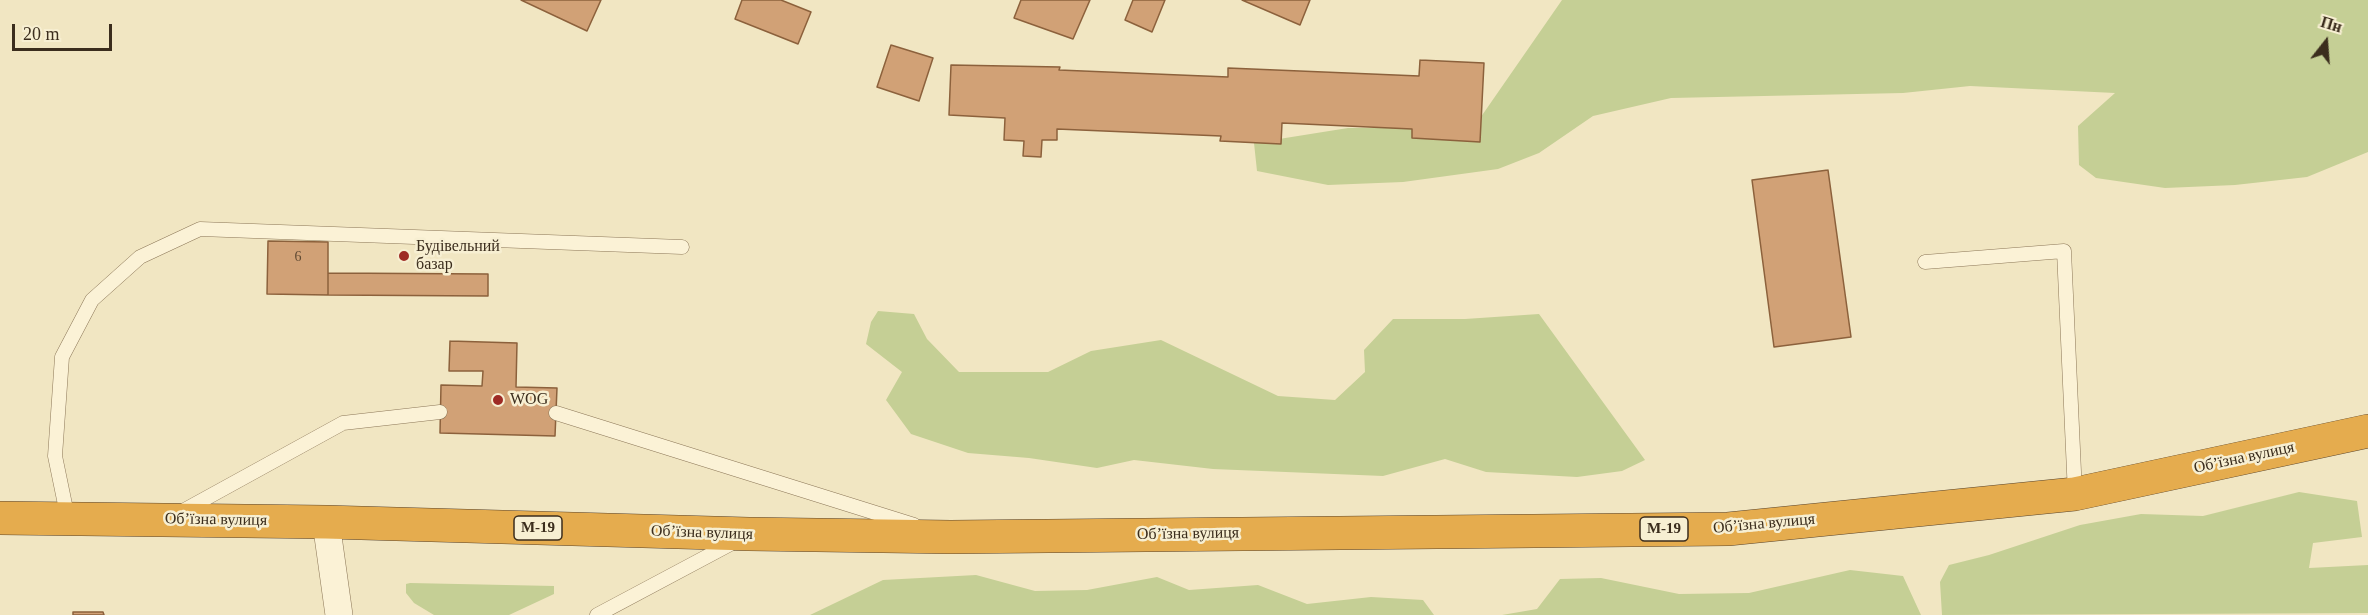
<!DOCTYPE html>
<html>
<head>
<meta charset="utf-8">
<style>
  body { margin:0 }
  #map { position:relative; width:2368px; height:615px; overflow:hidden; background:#f1e6c2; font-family:"Times New Roman",serif }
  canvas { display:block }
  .north { position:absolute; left:2296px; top:12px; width:60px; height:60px; -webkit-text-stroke:4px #f7efd2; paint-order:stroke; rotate:17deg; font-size:16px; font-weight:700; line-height:24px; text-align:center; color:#3b2d1d }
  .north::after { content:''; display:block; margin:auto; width:21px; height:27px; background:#3b2d1d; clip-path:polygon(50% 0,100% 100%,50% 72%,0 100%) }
  .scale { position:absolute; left:12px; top:24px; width:100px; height:27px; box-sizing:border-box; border:3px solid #3b2d1d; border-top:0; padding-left:8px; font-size:18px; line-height:21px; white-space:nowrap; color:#3b2d1d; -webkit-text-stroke:4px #f7efd2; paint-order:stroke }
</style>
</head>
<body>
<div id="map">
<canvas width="2368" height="615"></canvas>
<div class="north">Пн</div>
<div class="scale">20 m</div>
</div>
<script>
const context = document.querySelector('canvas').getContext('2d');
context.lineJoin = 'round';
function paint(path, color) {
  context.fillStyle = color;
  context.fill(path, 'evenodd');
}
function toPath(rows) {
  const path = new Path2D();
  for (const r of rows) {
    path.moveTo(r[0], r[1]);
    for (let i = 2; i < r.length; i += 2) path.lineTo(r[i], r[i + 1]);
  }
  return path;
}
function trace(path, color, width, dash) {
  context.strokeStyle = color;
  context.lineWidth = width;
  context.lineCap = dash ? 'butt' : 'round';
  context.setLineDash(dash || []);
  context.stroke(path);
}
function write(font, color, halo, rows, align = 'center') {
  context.font = font + ' "Times New Roman",serif';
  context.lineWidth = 5;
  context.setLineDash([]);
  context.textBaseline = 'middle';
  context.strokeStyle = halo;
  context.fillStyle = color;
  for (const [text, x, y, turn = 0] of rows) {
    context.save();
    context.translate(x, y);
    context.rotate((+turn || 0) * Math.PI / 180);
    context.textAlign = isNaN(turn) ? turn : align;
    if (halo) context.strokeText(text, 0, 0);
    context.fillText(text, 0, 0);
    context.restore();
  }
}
const green = toPath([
  [1562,0,2368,0,2368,152,2307,177,2235,185,2165,188,2096,178,2079,165,2078,126,2115,93,1970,86,1903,93,1671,98,1593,116,1539,153,1498,169,1403,182,1328,185,1257,171,1254,143,1348,128,1418,128,1476,124],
  [878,311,914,314,927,339,959,372,1048,372,1091,351,1161,340,1278,396,1335,400,1365,372,1364,350,1393,319,1465,319,1539,314,1645,460,1622,471,1577,477,1486,472,1445,459,1383,476,1213,469,1134,460,1097,468,1029,458,968,453,911,434,886,400,902,372,866,344,871,322],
  [2299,492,2357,501,2362,537,2313,543,2309,568,2368,565,2368,613,1942,615,1940,582,1949,565,1989,555,2080,525,2141,514,2203,516],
  [1850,570,1903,576,1921,615,1502,615,1537,609,1560,579,1601,578,1679,594,1749,593],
  [976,575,1035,591,1087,590,1157,577,1189,590,1258,585,1307,604,1371,597,1423,600,1434,615,810,615,883,580],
  [410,583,554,586,554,594,509,615,434,615,414,603,406,593,406,584]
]);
const building = toPath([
  [521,0,601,0,587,31,521,0],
  [742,0,781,0,811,12,798,44,735,19,742,0],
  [1021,0,1090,0,1073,39,1014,18,1021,0],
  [1133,0,1165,0,1152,32,1125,20,1133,0],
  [1242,0,1310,0,1300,25,1242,0],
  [891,45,933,58,919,101,877,87,891,45],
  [1420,60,1484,63,1480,142,1412,138,1412,129,1282,123,1281,144,1220,141,1221,136,1057,129,1057,140,1042,140,1041,157,1023,156,1024,141,1004,140,1005,118,949,115,951,65,1060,67,1059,70,1228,77,1228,68,1419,76,1420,60],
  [1828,170,1851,337,1774,347,1752,180,1828,170],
  [268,241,328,242,328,295,267,294,268,241],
  [328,273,488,274,488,296,328,295,328,273],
  [450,341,517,343,516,387,557,388,555,436,440,433,441,385,482,386,483,371,449,371,450,341],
  [73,612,103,612,104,615,73,615,73,612]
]);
const lane = toPath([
  [1925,262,2064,251,2075,494],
  [556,413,914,525],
  [181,512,343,423,440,412],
  [68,519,55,456,62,357,92,300,140,257,200,229,682,247],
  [597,615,736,541]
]);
const street = toPath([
  [326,522,339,615]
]);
const highway = toPath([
  [0,518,326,522,749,534,951,537,1728,529,2075,494,2368,431]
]);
const markers = [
  [404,256,6,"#9e2b25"],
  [498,400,6,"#9e2b25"]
];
const numberNames = [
  ["6",298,257]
];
const shields = [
  [538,528,48],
  [1664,529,48]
];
const shieldNames = [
  ["М-19",538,528],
  ["М-19",1664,529]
];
const poiNames = [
  ["Будівельний",416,247],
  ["базар",416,265],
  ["WOG",510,400]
];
const streetNames = [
  ["Обʼїзна вулиця",2244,458,-12],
  ["Обʼїзна вулиця",216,520,1],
  ["Обʼїзна вулиця",1764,524,-5],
  ["Обʼїзна вулиця",702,533,2],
  ["Обʼїзна вулиця",1188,534,-1]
];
paint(green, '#c5cf95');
paint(building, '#d1a176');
trace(building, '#8c613c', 1.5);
trace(lane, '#8c7758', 15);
trace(street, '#8c7758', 28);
trace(highway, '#59442d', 34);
trace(lane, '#fbf2d6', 14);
trace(street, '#fbf2d6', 27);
trace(highway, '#e5ac4e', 33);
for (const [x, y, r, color] of markers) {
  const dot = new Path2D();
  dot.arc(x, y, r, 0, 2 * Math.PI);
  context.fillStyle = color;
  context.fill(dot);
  trace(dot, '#f7efd2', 2);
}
write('14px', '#604a33', null, numberNames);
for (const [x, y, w] of shields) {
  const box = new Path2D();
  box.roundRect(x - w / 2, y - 12, w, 24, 4.5);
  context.fillStyle = '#f7efd2';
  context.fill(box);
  trace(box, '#3b2d1d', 1.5);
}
write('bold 15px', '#3b2d1d', null, shieldNames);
write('16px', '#3b2d1d', '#f7efd2', poiNames, 'left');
write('16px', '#3b2d1d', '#f7efd2', streetNames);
</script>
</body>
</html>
